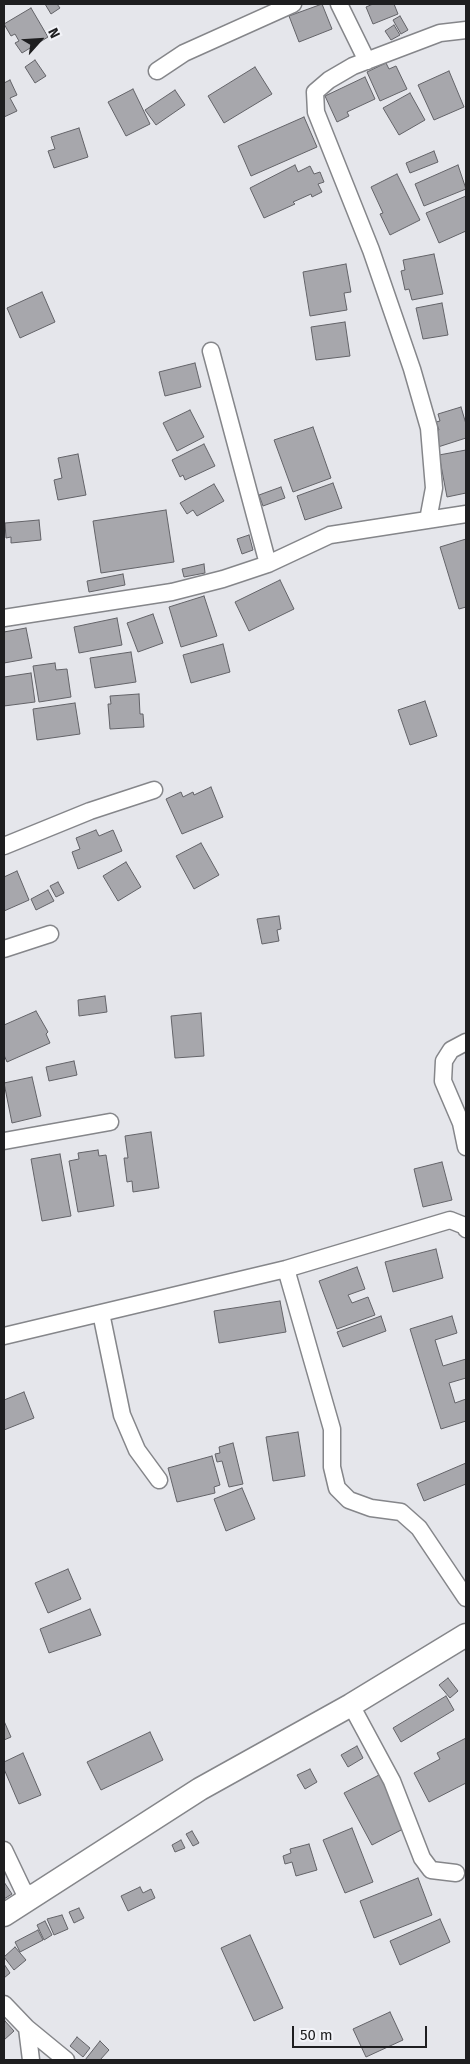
<!DOCTYPE html>
<html>
<head>
<meta charset="utf-8">
<style>
  body { margin:0 }
  #map { position:relative; width:470px; height:2064px; overflow:hidden; background:#e5e6eb; font-family:"Fira Sans",sans-serif }
  canvas { display:block }
  .frame { position:absolute; inset:0; border:5px solid #1e1e20; pointer-events:none }
  .north { position:absolute; left:15px; top:15px; width:50px; height:50px; -webkit-text-stroke:4px #f2f3f8; paint-order:stroke; rotate:64deg; font-size:14px; font-weight:700; line-height:20px; text-align:center; color:#1e1e20 }
  .north::after { content:''; display:block; margin:auto; width:18px; height:22px; background:#1e1e20; clip-path:polygon(50% 0,100% 100%,50% 72%,0 100%) }
  .scale { position:absolute; left:292px; top:2026px; width:135px; height:22px; box-sizing:border-box; border:2px solid #1e1e20; border-top:0; padding-left:6px; font-size:15px; line-height:18px; white-space:nowrap; color:#1e1e20; -webkit-text-stroke:4px #f2f3f8; paint-order:stroke }
</style>
</head>
<body>
<div id="map">
<canvas width="470" height="2064"></canvas>
<div class="frame"></div>
<div class="north">N</div>
<div class="scale">50 m</div>
</div>
<script>
const context = document.querySelector('canvas').getContext('2d');
context.lineJoin = 'round';
function paint(path, color) {
  context.fillStyle = color;
  context.fill(path, 'evenodd');
}
function toPath(rows) {
  const path = new Path2D();
  for (const r of rows) {
    path.moveTo(r[0], r[1]);
    for (let i = 2; i < r.length; i += 2) path.lineTo(r[i], r[i + 1]);
  }
  return path;
}
function trace(path, color, width, dash) {
  context.strokeStyle = color;
  context.lineWidth = width;
  context.lineCap = dash ? 'butt' : 'round';
  context.setLineDash(dash || []);
  context.stroke(path);
}
const building = toPath([
  [45,4,57,4,60,8,51,14,45,4],
  [322,4,332,29,299,42,289,16,322,4],
  [373,4,394,4,398,14,373,24,366,7,373,4],
  [31,8,48,37,22,53,15,43,19,41,15,34,11,36,4,24,31,8],
  [400,16,408,30,401,34,393,20,400,16],
  [394,25,400,35,391,40,385,31,394,25],
  [35,60,46,76,35,83,25,67,35,60],
  [386,63,389,69,396,66,407,89,380,101,367,72,386,63],
  [255,67,272,94,224,123,208,96,255,67],
  [449,71,464,107,434,120,418,85,449,71],
  [365,77,375,99,347,112,349,116,337,122,325,96,365,77],
  [10,80,17,95,10,98,17,111,4,117,4,83,10,80],
  [133,89,150,124,126,136,108,102,133,89],
  [175,90,185,105,156,125,145,110,175,90],
  [410,93,425,120,399,135,383,108,410,93],
  [304,117,317,147,251,176,238,146,304,117],
  [79,128,88,157,54,168,48,151,55,149,51,137,79,128],
  [434,151,438,162,410,173,406,163,434,151],
  [295,165,298,172,310,166,314,174,320,172,324,182,318,184,322,192,312,197,311,194,293,202,295,204,264,218,250,188,295,165],
  [458,165,466,189,424,206,415,184,458,165],
  [397,174,420,220,390,235,380,214,383,213,371,187,397,174],
  [466,196,466,231,439,243,426,213,466,196],
  [434,254,443,294,412,300,409,289,405,290,401,271,405,270,403,260,434,254],
  [346,264,351,292,344,293,347,310,310,316,303,272,346,264],
  [42,292,55,322,20,338,7,308,42,292],
  [442,303,448,335,423,339,416,308,442,303],
  [345,322,350,356,316,360,311,327,345,322],
  [195,363,201,387,165,396,159,372,195,363],
  [461,407,466,424,466,438,438,447,433,431,439,430,436,422,440,421,438,414,461,407],
  [190,410,204,437,177,451,163,423,190,410],
  [313,427,331,478,293,492,274,440,313,427],
  [204,444,215,466,185,480,183,475,180,477,172,460,204,444],
  [466,450,466,493,447,497,439,455,466,450],
  [78,454,86,495,58,500,54,480,62,478,58,458,78,454],
  [333,483,342,508,305,520,297,496,333,483],
  [214,484,224,501,197,516,193,510,187,514,180,503,214,484],
  [281,487,285,498,263,506,259,495,281,487],
  [166,510,174,562,101,573,93,521,166,510],
  [39,520,41,540,11,543,11,537,6,538,5,523,39,520],
  [249,535,253,550,242,554,237,539,249,535],
  [466,539,466,607,459,609,440,547,466,539],
  [204,564,205,573,184,577,182,569,204,564],
  [123,574,125,585,89,592,87,581,123,574],
  [280,580,294,609,249,631,235,602,280,580],
  [204,596,217,636,181,647,169,607,204,596],
  [153,614,163,643,138,652,127,623,153,614],
  [117,618,122,645,79,653,74,627,117,618],
  [26,628,32,658,4,663,4,632,26,628],
  [223,644,230,672,191,683,183,655,223,644],
  [131,652,136,682,95,688,90,658,131,652],
  [55,663,56,670,67,669,71,697,39,702,33,666,55,663],
  [31,673,35,702,4,706,4,677,31,673],
  [139,694,140,714,143,714,144,727,110,729,108,704,111,704,110,696,139,694],
  [425,701,437,736,410,745,398,710,425,701],
  [75,703,80,734,37,740,33,709,75,703],
  [211,787,223,817,182,834,166,799,181,792,183,797,193,792,194,795,211,787],
  [96,830,99,836,113,830,122,851,78,869,72,852,80,849,76,838,96,830],
  [201,843,219,875,194,889,176,856,201,843],
  [126,862,141,887,118,901,103,876,126,862],
  [17,871,29,900,4,911,4,877,17,871],
  [58,882,64,893,56,897,50,886,58,882],
  [48,890,54,901,36,910,31,899,48,890],
  [279,916,281,929,277,930,279,941,262,944,257,919,279,916],
  [105,996,107,1012,79,1016,78,1000,105,996],
  [36,1011,48,1032,46,1034,50,1043,7,1062,4,1055,4,1025,36,1011],
  [201,1013,204,1056,175,1058,171,1016,201,1013],
  [74,1061,77,1075,49,1081,46,1067,74,1061],
  [32,1077,41,1116,12,1123,4,1083,32,1077],
  [151,1132,159,1188,133,1192,132,1181,127,1182,124,1158,128,1158,125,1136,151,1132],
  [98,1150,99,1156,106,1155,114,1206,78,1212,69,1161,79,1159,78,1153,98,1150],
  [60,1154,71,1216,42,1221,31,1159,60,1154],
  [442,1162,452,1200,423,1207,414,1169,442,1162],
  [436,1249,443,1278,393,1292,385,1262,436,1249],
  [357,1267,365,1289,348,1295,352,1303,368,1297,375,1315,337,1329,319,1281,357,1267],
  [280,1301,286,1332,219,1343,214,1311,280,1301],
  [381,1316,386,1331,343,1347,337,1332,381,1316],
  [452,1316,457,1333,435,1340,443,1366,466,1359,466,1378,449,1383,455,1403,466,1399,466,1421,441,1429,410,1329,452,1316],
  [24,1392,34,1418,4,1430,4,1400,24,1392],
  [298,1432,305,1476,273,1481,266,1437,298,1432],
  [233,1443,243,1484,229,1487,222,1461,217,1462,215,1454,220,1453,219,1447,233,1443],
  [212,1456,220,1485,214,1487,215,1493,177,1502,168,1468,212,1456],
  [466,1463,466,1484,424,1501,417,1484,466,1463],
  [242,1488,255,1519,226,1531,214,1499,242,1488],
  [68,1569,81,1599,48,1613,35,1583,68,1569],
  [90,1609,101,1635,49,1653,40,1629,90,1609],
  [448,1678,458,1691,450,1698,439,1685,448,1678],
  [446,1696,454,1710,401,1742,393,1728,446,1696],
  [4,1721,11,1737,4,1740,4,1721],
  [150,1732,163,1760,101,1790,87,1762,150,1732],
  [466,1738,466,1783,429,1802,414,1773,440,1759,437,1753,466,1738],
  [357,1746,363,1758,348,1767,341,1755,357,1746],
  [23,1753,41,1795,19,1804,4,1769,4,1762,23,1753],
  [310,1769,317,1782,305,1789,297,1775,310,1769],
  [379,1775,407,1827,372,1845,344,1793,379,1775],
  [352,1828,373,1882,345,1893,323,1840,352,1828],
  [192,1831,199,1843,193,1846,186,1834,192,1831],
  [181,1840,185,1848,175,1852,172,1845,181,1840],
  [309,1844,317,1870,296,1876,292,1862,285,1864,283,1856,291,1853,290,1849,309,1844],
  [418,1878,432,1915,374,1938,360,1901,418,1878],
  [4,1882,12,1894,4,1899,4,1882],
  [140,1887,143,1893,151,1889,155,1898,128,1911,121,1896,140,1887],
  [79,1908,84,1918,74,1923,69,1912,79,1908],
  [62,1915,68,1929,54,1935,47,1919,62,1915],
  [440,1919,450,1942,400,1965,390,1941,440,1919],
  [45,1921,52,1935,44,1940,37,1925,45,1921],
  [38,1930,43,1940,20,1952,15,1942,38,1930],
  [250,1935,283,2008,254,2021,221,1948,250,1935],
  [15,1947,26,1960,14,1970,4,1957,15,1947],
  [4,1964,10,1973,4,1978,4,1964],
  [390,2012,403,2040,366,2057,353,2029,390,2012],
  [5,2021,14,2031,4,2040,4,2022,5,2021],
  [77,2037,90,2048,83,2057,70,2046,77,2037],
  [100,2041,109,2050,100,2060,85,2060,100,2041]
]);
const street = toPath([
  [339,4,367,61],
  [157,71,184,53,293,4],
  [211,351,268,564],
  [428,520,434,488,429,428,412,369,371,250,316,112,315,92,329,80,353,66,440,33,466,30],
  [4,618,172,592,223,579,268,564,330,535,466,514],
  [4,846,90,811,154,790],
  [4,949,50,934],
  [466,1042,451,1050,444,1061,443,1081,461,1123,466,1147],
  [4,1141,110,1122],
  [286,1269,332,1429,332,1467,337,1488,349,1500,371,1508,401,1512,419,1528,466,1598],
  [101,1313,122,1415,137,1450,159,1480],
  [4,1336,286,1269,450,1220,465,1226,466,1229],
  [351,1705,392,1781,422,1858,431,1870,456,1873],
  [4,1850,24,1892,36,1894],
  [4,2004,27,2028,66,2060],
  [27,2028,31,2060]
]);
const secondary = toPath([
  [4,1915,200,1789,351,1705,466,1635]
]);
paint(building, '#a7a7ac');
trace(building, '#636368', 1);
trace(street, '#85868a', 19);
trace(secondary, '#85868a', 25);
trace(street, '#fff', 16);
trace(secondary, '#fff', 22);
</script>
</body>
</html>
